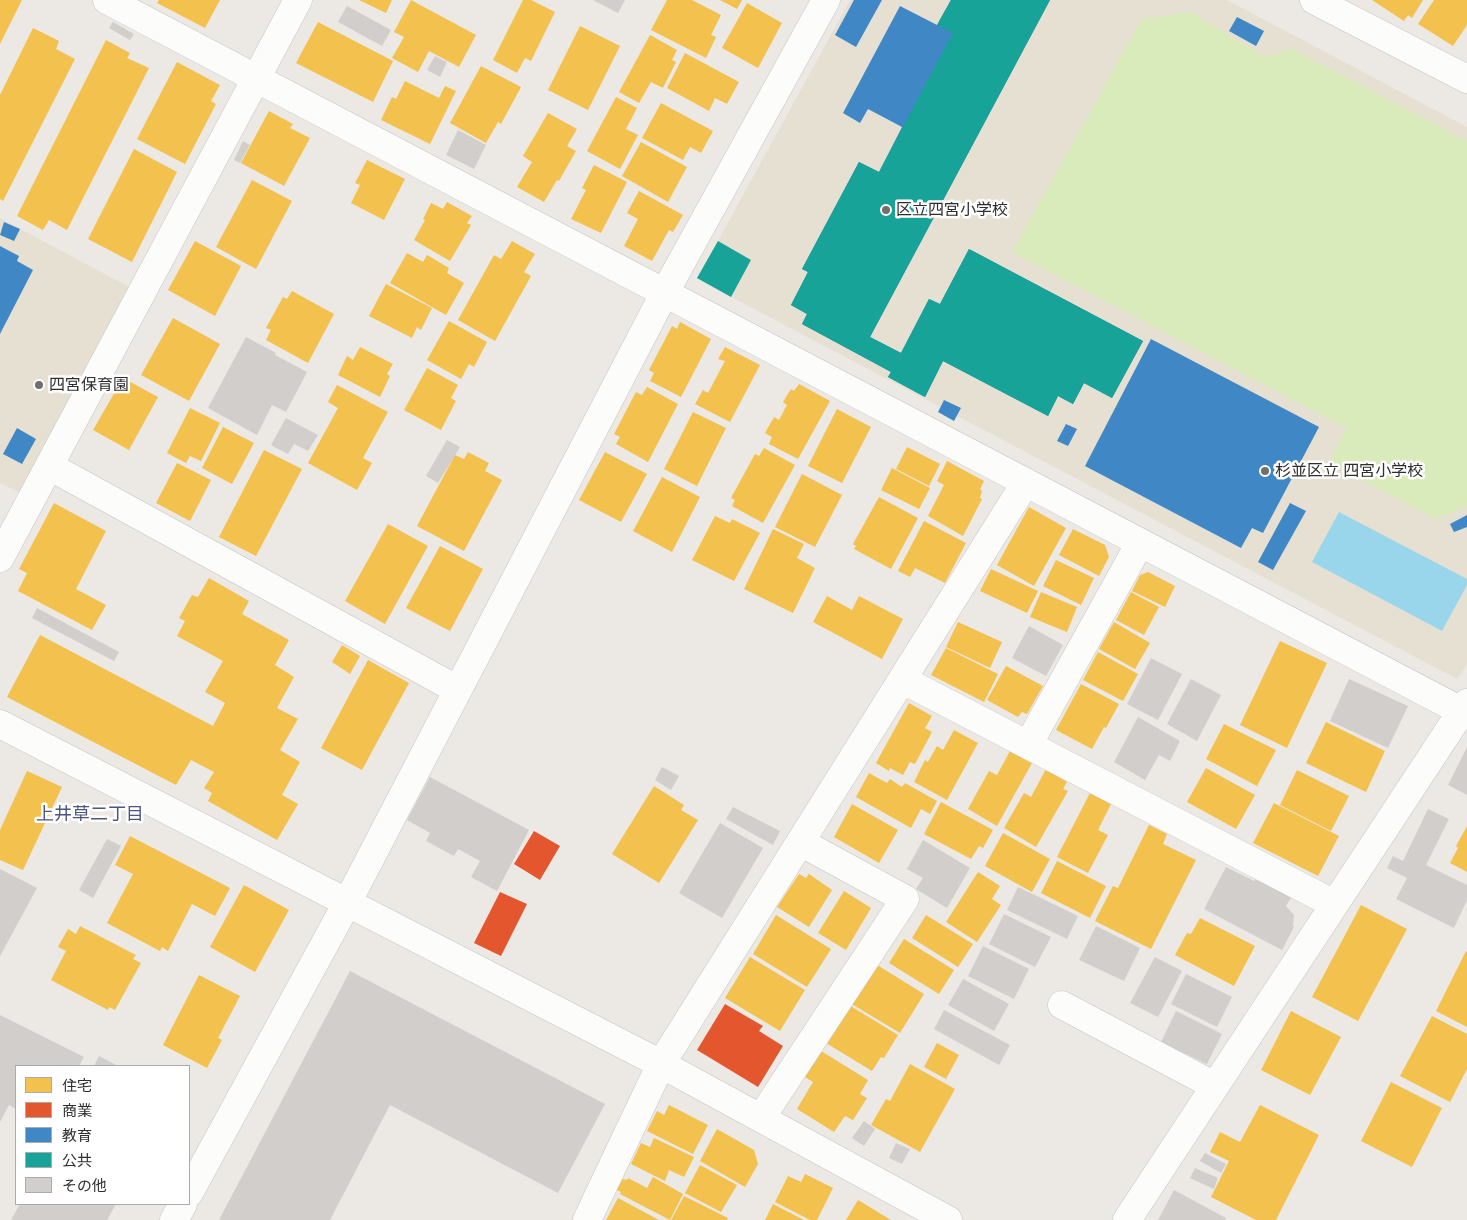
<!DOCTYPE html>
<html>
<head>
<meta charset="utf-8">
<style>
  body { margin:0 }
  #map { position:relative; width:1467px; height:1220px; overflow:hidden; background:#ece8e4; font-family:Quicksand,"Noto Sans JP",sans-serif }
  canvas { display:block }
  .legend { position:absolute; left:15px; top:1065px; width:175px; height:140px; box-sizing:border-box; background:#fff; border:1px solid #ababab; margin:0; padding:6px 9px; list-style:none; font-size:15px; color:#2e2e2e }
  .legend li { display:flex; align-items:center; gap:10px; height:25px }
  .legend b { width:25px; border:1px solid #ababab }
</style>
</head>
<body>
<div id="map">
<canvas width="1467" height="1220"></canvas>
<ul class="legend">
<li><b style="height:14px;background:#f2c14e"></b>住宅</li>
<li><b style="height:14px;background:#e4572e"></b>商業</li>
<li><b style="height:14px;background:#3f88c5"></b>教育</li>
<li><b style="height:14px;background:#17a398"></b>公共</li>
<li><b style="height:14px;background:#d1cecb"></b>その他</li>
</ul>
</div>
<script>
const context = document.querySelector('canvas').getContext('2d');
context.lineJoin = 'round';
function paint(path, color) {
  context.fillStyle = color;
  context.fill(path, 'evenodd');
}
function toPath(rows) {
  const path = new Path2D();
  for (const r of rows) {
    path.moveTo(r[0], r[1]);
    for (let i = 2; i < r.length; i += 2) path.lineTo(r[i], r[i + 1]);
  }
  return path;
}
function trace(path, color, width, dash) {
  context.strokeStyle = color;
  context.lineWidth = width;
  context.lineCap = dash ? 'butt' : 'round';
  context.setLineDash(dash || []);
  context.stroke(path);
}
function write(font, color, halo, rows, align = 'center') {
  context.font = font + ' Quicksand,"Noto Sans JP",sans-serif';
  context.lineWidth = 5;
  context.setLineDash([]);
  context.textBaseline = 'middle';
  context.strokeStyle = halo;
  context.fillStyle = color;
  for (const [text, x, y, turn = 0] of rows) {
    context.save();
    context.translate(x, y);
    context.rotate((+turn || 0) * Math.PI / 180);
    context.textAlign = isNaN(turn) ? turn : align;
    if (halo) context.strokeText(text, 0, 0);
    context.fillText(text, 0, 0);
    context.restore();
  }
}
const education = toPath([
  [850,0,1227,0,1467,127,1467,664,1457,679,697,279],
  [0,218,129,287,20,493,0,483]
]);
const pitch = toPath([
  [1190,12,1266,57,1292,49,1467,141,1467,506,1436,519,1329,463,1346,428,1012,252,1142,19]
]);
const water = toPath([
  [1339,512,1467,579,1467,585,1442,631,1312,562]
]);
const homes = toPath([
  [0,0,22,0,0,44],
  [159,0,220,0,205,28,157,3],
  [359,0,392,0,386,13],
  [411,0,476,35,459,67,429,51,418,72,392,58,404,37,394,32],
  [523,0,531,0,555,12,531,61,525,58,517,73,493,60],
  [667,0,692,0,721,15,711,35,716,37,706,58,651,30],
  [720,0,742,0,737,9],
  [1372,0,1423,0,1412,18,1408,15,1404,21],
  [1434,0,1467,0,1467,25,1453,46,1418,24],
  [747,3,782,23,758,68,722,48],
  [318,22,393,61,373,102,296,63],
  [580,26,620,46,588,110,548,90],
  [33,28,59,41,56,49,75,59,3,201,0,199,0,95],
  [650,35,677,50,672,60,676,62,663,88,651,82,639,103,619,92],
  [106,40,130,53,127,58,149,68,67,230,49,220,43,230,17,216],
  [685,53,739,82,727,104,715,98,709,111,667,88],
  [177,62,220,85,211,101,216,104,185,164,137,139],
  [481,66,521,87,501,124,498,122,486,143,450,123],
  [405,81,439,98,445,86,456,91,430,144,381,120,392,97,396,99],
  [616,97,637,108,626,129,638,135,620,169,587,151],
  [661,103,713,131,701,153,690,147,683,160,642,138],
  [269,111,293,124,290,128,310,138,284,186,241,163],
  [548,113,577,129,567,146,576,151,559,181,557,180,544,202,517,187,532,162,523,156],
  [641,142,687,167,668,202,622,176],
  [134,149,177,172,132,262,88,239],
  [367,160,405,179,384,220,351,203,360,185,355,183],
  [594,165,627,182,601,233,571,219,586,190,582,188],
  [252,180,292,201,256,269,216,247],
  [639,191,683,215,673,232,669,230,652,261,624,246,638,219,627,213],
  [447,202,472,216,467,223,471,225,450,261,414,240,425,220,423,219,431,203,443,209],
  [195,241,241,266,215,316,168,290],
  [512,241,535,254,524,272,531,276,495,341,458,320,494,255,501,259],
  [407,253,423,262,427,255,449,268,447,273,464,283,446,315,390,283],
  [386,284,432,308,421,330,417,327,412,338,369,316],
  [292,291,334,314,308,363,266,340,271,330,266,328,283,297,287,299],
  [173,318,220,344,189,401,141,375],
  [449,321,487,342,474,367,469,364,461,379,427,360],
  [680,322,711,339,681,397,650,381,654,373,649,370,672,326,677,329],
  [360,347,393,364,387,374,390,376,380,397,338,375,347,356,353,360],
  [725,347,760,365,730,422,695,404,703,390,708,393,725,361,718,359],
  [427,368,458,385,451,398,456,401,441,430,404,410],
  [123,378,158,397,129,450,93,430],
  [799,384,830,401,798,459,769,444,772,437,765,433,774,417,779,420,787,405,783,402,791,389,794,391],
  [337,385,388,412,363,458,372,463,357,490,308,463,338,408,328,402],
  [647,387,678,404,648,462,616,444,620,437,614,434,636,392,642,395],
  [190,408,220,423,201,461,190,456,186,463,167,453],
  [837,409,871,427,842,483,808,466],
  [693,412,726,428,697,486,664,469],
  [223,427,254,443,232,484,202,468],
  [907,447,940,464,929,486,896,469],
  [764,448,795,465,763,523,732,506,735,500,731,498,755,454,759,456],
  [264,450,302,469,256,556,219,537],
  [468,452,489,463,485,471,502,480,464,551,417,526,455,455,464,459],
  [605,452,647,474,621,522,579,500],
  [947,461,984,481,980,489,982,491,980,498,982,499,963,536,928,516,944,485,937,481],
  [177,463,211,480,190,521,156,503],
  [892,468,930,488,919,509,881,490],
  [802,474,842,495,815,547,775,527],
  [662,477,700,497,672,552,633,531],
  [879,497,918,518,891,569,854,549,856,546,853,544],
  [54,503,106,531,76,589,106,605,92,630,18,591,27,573,19,569],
  [1029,507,1066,528,1034,586,997,565],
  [715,516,730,523,732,519,760,533,734,581,692,560],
  [924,521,966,543,945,583,915,568,910,577,898,571],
  [388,524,428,546,385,624,345,601],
  [773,529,804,544,797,558,815,568,793,613,744,589],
  [1073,529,1105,545,1109,557,1099,576,1059,555],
  [440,546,483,569,450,631,406,608],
  [1056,560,1094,578,1081,605,1043,586],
  [991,569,1038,591,1027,613,980,591],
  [1148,572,1175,586,1165,607,1132,591,1140,575],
  [209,578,249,601,242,614,289,640,275,665,294,677,277,708,298,719,280,750,300,762,282,795,298,804,277,840,208,801,212,793,204,788,214,772,191,760,176,785,7,697,40,635,213,726,225,703,205,692,223,661,177,636,185,621,179,618,192,595,198,597],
  [1041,592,1077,607,1067,632,1030,617],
  [1131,592,1159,607,1144,635,1116,620],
  [827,596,852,610,859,596,903,619,882,659,813,622],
  [958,622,1002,642,990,668,946,647],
  [1114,622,1150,643,1135,669,1099,649],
  [1280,641,1327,663,1287,748,1240,725],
  [342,645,360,656,350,674,332,662],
  [946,648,998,674,984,702,931,675],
  [1098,652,1138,674,1123,701,1083,680],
  [368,660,409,683,362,770,321,748],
  [1006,666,1043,686,1027,714,1022,712,1018,717,987,700],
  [1081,684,1119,704,1106,728,1088,718,1104,727,1092,749,1056,730],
  [909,703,932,716,925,728,932,732,915,764,910,762,903,775,890,768,889,771,876,763],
  [1326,722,1385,751,1366,792,1306,763],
  [1224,724,1276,750,1257,786,1206,759],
  [954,730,978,743,947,800,914,782,925,760,928,762,937,746,943,750],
  [1010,751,1032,763,997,826,968,809,989,771,997,775],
  [1206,768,1255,795,1236,829,1187,802],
  [1046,769,1067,782,1063,789,1068,791,1036,847,1004,828,1024,793,1031,797],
  [1297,770,1349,796,1331,831,1280,805],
  [27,771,62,787,23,870,0,860,0,830],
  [869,773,887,783,890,779,902,787,905,783,937,801,930,814,921,809,911,828,856,797],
  [654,786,684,805,681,810,698,820,659,883,612,854],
  [1090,793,1111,804,1098,830,1108,835,1088,873,1057,857],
  [941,802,993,830,983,848,979,846,971,859,924,834],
  [1274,803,1339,836,1318,876,1253,843],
  [852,804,898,830,879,863,834,837],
  [1149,825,1167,834,1163,844,1196,860,1151,949,1095,921,1113,886,1118,888],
  [1467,826,1467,872,1450,863,1458,848,1456,846],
  [1003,833,1050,859,1032,892,985,866],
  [130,836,230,888,215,916,192,904,168,951,162,947,160,951,107,923,133,874,115,865],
  [1057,861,1106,886,1090,918,1041,893],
  [978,872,1000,886,992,899,1001,905,977,942,946,922],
  [799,874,806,878,809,874,832,890,809,927,777,907],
  [244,885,289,910,255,972,210,947],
  [844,891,871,908,846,950,818,933],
  [1361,905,1407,929,1358,1021,1312,997],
  [776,915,831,949,807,987,753,954],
  [926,915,973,944,958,967,912,938],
  [1200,918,1255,946,1234,986,1175,955,1187,933,1191,934],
  [80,926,136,955,133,959,141,963,115,1010,109,1007,108,1010,51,980,66,951,58,947,68,929,76,934],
  [904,939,954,970,939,994,889,963],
  [1466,951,1467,952,1467,1027,1436,1011],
  [750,957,805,990,780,1031,725,998],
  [874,963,924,994,900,1033,850,1003],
  [199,975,240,996,218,1038,222,1040,207,1068,163,1045],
  [849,1005,898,1035,884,1058,881,1057,872,1071,826,1043],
  [1291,1011,1341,1037,1310,1095,1261,1070],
  [1432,1016,1467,1034,1467,1069,1450,1102,1400,1076],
  [937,1043,959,1055,946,1079,924,1067],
  [821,1051,868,1080,860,1094,867,1098,853,1120,845,1116,834,1132,797,1109,813,1082,805,1077],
  [910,1064,955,1089,920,1152,871,1125,886,1099,890,1101],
  [1391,1082,1442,1108,1412,1167,1361,1141],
  [669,1105,708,1125,693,1154,647,1131,657,1111,664,1115],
  [1260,1105,1319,1135,1276,1220,1256,1220,1211,1197,1229,1161,1210,1152,1220,1132,1240,1142],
  [717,1129,754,1150,758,1164,745,1187,700,1161],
  [654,1138,694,1157,684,1177,669,1170,665,1181,631,1164,641,1143,650,1147],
  [700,1165,737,1185,721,1212,685,1193],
  [805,1174,833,1188,817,1220,810,1220,775,1202,788,1176,801,1182],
  [653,1177,683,1194,670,1220,620,1194,621,1192,616,1190,623,1179,627,1180,628,1178,647,1188],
  [684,1196,728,1218,727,1220,671,1220],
  [618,1198,659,1220,606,1220],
  [858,1200,891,1220,846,1220],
  [773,1204,804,1220,765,1220]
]);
const shops = toPath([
  [534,831,560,846,540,880,514,864],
  [500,892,527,904,501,956,474,943],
  [725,1004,763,1026,759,1031,783,1046,758,1087,697,1050]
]);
const schools = toPath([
  [854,0,882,0,856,47,835,35],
  [951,0,1050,0,870,337,901,353,929,299,940,304,969,249,1143,341,1112,398,1084,383,1073,404,1058,396,1048,416,943,361,925,397,888,377,891,372,802,324,807,314,791,305,808,272,802,269,859,162,879,172,902,127,868,109,860,123,843,113,900,6,937,25],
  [1237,17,1264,31,1256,46,1229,31],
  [4,222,20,229,14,241,0,235],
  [0,246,19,256,17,261,33,270,0,334],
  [1151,339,1319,427,1263,533,1252,528,1241,548,1085,466],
  [944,400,961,408,954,421,938,412],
  [1066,424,1077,429,1068,446,1057,441],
  [17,428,36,439,22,464,3,454],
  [1290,503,1306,511,1273,570,1258,562],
  [1467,515,1467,527,1454,532,1450,524]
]);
const public = toPath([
  [951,0,1050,0,870,337,901,353,929,299,940,304,969,249,1143,341,1112,398,1084,383,1073,404,1058,396,1048,416,943,361,925,397,888,377,891,372,802,324,807,314,791,305,808,272,802,269,859,162,879,172,953,33,937,25],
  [718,241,751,260,731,297,697,278]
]);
const building = toPath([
  [593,0,625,0,618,13],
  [347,6,391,30,382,46,338,22],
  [113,22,134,34,130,40,109,28],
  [435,56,447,62,440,77,427,70],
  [458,130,486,145,474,169,446,155],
  [243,141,250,145,240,163,234,160],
  [246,337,276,353,275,355,307,372,286,412,272,405,257,435,208,408],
  [286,418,318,435,308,451,294,444,288,454,271,445],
  [447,440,460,447,438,483,426,476],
  [37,608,119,652,114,661,32,618],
  [1029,626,1063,645,1046,676,1012,658],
  [1151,658,1182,674,1158,720,1127,704],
  [1191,679,1221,695,1197,741,1167,724],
  [1349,679,1408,706,1388,748,1330,721],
  [1138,717,1180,741,1170,761,1159,755,1145,780,1114,762],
  [1467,747,1467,795,1448,785],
  [662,767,679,776,671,790,655,780],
  [430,777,529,830,497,891,471,877,480,861,458,849,454,856,426,841,430,833,407,820],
  [733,807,780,831,773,845,726,819],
  [1428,809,1449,819,1426,865,1467,885,1467,900,1454,928,1396,899,1407,878,1387,868,1393,856,1403,861],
  [720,823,763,848,722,918,679,893],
  [107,839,121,846,93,898,79,890],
  [923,840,970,868,947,908,916,889,923,878,907,869],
  [1226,867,1254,881,1257,877,1292,896,1286,906,1294,915,1293,926,1294,927,1282,950,1204,909],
  [0,869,37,888,0,956],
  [1018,887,1078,916,1067,939,1007,910],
  [1004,914,1051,937,1035,967,989,944],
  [1096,926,1140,948,1124,981,1079,960],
  [983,946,1029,969,1014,999,968,976],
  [1155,957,1182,971,1158,1017,1130,1003],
  [350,971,605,1104,558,1193,390,1105,330,1220,219,1220],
  [1186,974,1232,997,1217,1027,1171,1004],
  [963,979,1009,1004,994,1031,948,1005],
  [944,1010,1010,1045,999,1065,934,1029],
  [1176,1011,1222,1034,1207,1064,1161,1042],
  [0,1015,84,1057,79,1066,16,1066,16,1109,9,1105,0,1122],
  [99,1056,118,1066,94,1066],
  [864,1121,875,1129,864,1146,852,1138],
  [896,1143,910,1149,902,1164,889,1158],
  [1205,1153,1226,1164,1221,1173,1200,1161],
  [1195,1168,1218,1178,1214,1189,1190,1178],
  [1174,1190,1226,1218,1225,1220,1158,1220],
  [20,1204,116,1204,107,1220,11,1220]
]);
const minor = toPath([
  [107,0,1467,714],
  [1314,0,1467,79],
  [49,466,458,690],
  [0,558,298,0],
  [903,680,1334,904],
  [0,724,661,1064,948,1220],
  [1028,745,1140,543],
  [1062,1005,1215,1086],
  [761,1118,905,899,800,842],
  [189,1193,347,903,665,292,826,0],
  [174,1220,183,1204],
  [587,1220,661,1064,1026,482],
  [1127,1220,1467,703]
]);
const markers = [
  [886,210,5,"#706f6e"],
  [39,385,5,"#706f6e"],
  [1265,471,5,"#706f6e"]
];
const poiNames = [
  ["区立四宮小学校",896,210],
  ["四宮保育園",49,385],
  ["杉並区立 四宮小学校",1275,471]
];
const neighbourhoodNames = [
  ["上井草二丁目",90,815]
];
paint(education, '#e6e0d3');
paint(pitch, '#d9eabb');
paint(water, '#99d6ec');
paint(homes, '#f2c14e');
paint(shops, '#e4572e');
paint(schools, '#3f88c5');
paint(public, '#17a398');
paint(building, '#d1cecb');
trace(minor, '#c5c4c5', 29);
trace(minor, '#fcfcfb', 28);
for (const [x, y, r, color] of markers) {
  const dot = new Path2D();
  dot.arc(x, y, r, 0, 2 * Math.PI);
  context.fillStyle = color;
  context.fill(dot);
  trace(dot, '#fff', 2);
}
write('16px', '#2e2e2e', '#fff', poiNames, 'left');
write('18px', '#4d5680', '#fff', neighbourhoodNames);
</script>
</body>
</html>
